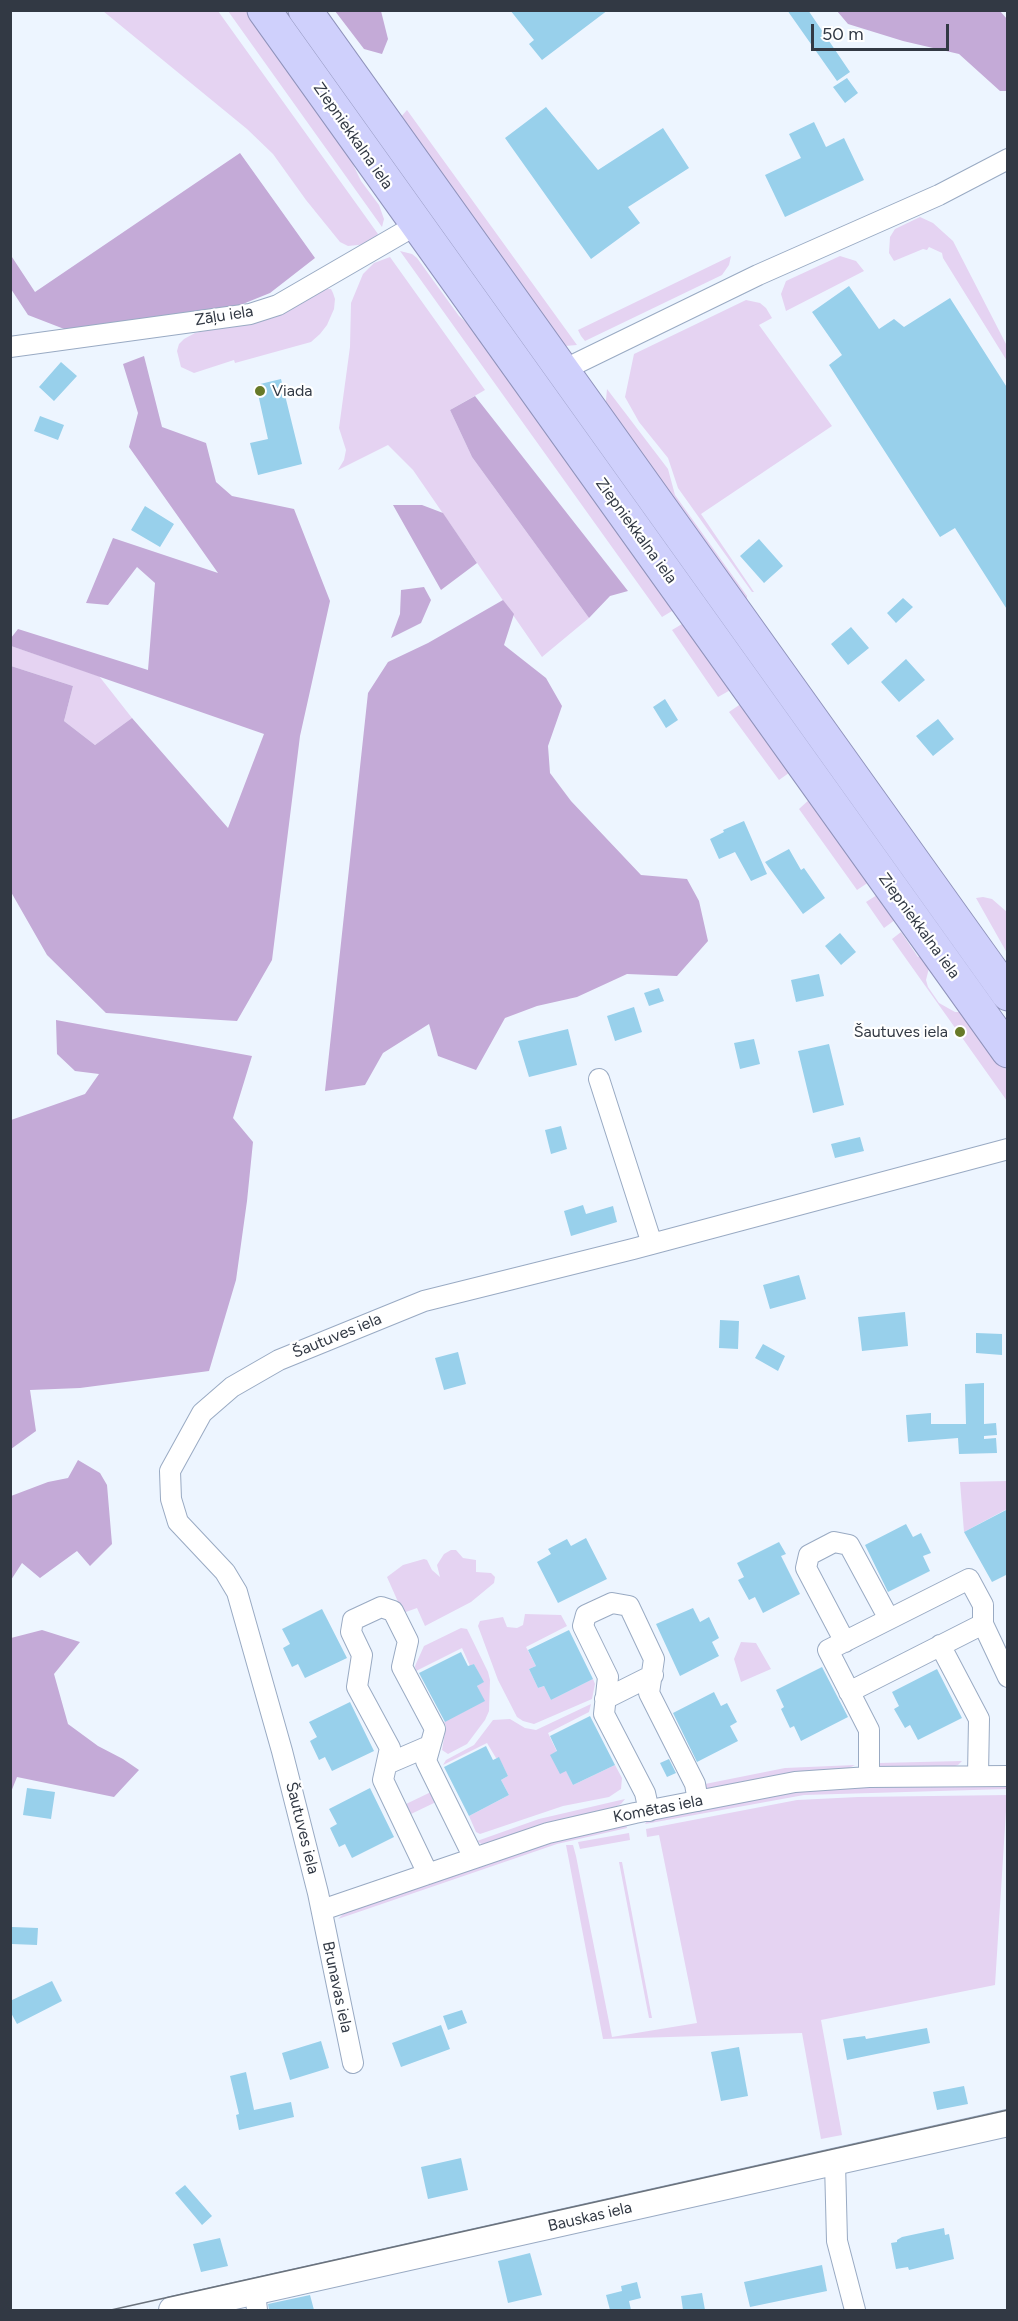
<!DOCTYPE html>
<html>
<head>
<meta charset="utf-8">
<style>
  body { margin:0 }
  #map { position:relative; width:1018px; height:2321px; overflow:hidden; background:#edf5ff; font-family:Figtree,sans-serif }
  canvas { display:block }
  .frame { position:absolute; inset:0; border:12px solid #323944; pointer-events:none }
  .scale { position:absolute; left:811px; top:24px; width:138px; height:27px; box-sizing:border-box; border:3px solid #323944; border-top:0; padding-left:8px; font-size:18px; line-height:21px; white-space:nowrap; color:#323944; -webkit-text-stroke:4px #fff; paint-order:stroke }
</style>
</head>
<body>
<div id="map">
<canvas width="1018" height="2321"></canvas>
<div class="frame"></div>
<div class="scale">50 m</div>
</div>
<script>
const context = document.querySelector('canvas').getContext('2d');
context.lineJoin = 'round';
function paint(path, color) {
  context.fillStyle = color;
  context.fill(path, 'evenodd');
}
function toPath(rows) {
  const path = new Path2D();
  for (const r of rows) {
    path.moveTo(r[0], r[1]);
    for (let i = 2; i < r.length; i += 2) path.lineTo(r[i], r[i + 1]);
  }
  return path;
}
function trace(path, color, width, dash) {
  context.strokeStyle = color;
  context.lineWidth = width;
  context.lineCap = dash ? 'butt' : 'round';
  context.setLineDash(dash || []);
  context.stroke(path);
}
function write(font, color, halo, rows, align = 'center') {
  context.font = font + ' Figtree,sans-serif';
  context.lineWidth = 4.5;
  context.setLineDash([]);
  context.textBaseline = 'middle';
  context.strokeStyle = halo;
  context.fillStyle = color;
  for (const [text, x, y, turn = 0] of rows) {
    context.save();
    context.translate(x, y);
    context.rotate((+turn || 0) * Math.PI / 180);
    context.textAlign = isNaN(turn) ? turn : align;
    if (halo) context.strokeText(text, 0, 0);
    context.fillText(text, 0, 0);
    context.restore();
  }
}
const green = toPath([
  [103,11,218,11,378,234,375,238,367,244,358,245,348,246,340,242,306,200,273,154,247,129],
  [228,11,251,11,345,148,361,181,379,205,384,219,382,227],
  [407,110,577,345,565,346,399,119],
  [920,217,933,223,953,241,1007,346,1007,361,943,258,942,253,929,247,927,250,923,249,894,261,889,253,890,237,895,229],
  [400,251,412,254,417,258,459,316,479,334,677,608,662,617],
  [731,256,729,265,722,275,585,341,581,336,578,330],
  [840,256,856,261,864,271,786,311,781,294,786,281],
  [390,257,485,390,450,410,472,457,589,618,542,657,413,470,388,445,338,470,344,460,346,450,339,428,350,347,351,303,363,274,374,263],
  [326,289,331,289,333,293,335,299,334,309,327,325,320,334,311,342,235,363,234,360,194,373,181,367,177,351,179,344,184,339,195,333,283,312],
  [746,300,760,303,766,308,772,318,759,325,832,426,701,514,754,592,752,592,678,488,668,458,639,422,625,397,634,354],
  [607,389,668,469,675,495,747,596,747,600,605,411],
  [687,621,734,688,718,697,672,630],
  [11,646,99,676,132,718,95,745,64,721,73,686,11,666],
  [745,701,793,770,779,780,729,712],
  [811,798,872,880,857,890,799,809],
  [880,893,899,917,884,928,866,902],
  [983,897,992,899,1007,912,1007,953,976,898],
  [901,932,918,957,926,953,931,960,926,980,928,987,939,1003,955,1012,965,1012,1007,1071,1007,1101,892,939],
  [1007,1481,1007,1509,964,1532,960,1482],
  [451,1550,456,1550,463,1558,476,1560,476,1572,491,1573,495,1577,494,1583,471,1602,425,1626,417,1608,403,1613,387,1577,403,1565,424,1559,427,1560,432,1570,440,1577,437,1565,444,1554],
  [525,1614,561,1615,567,1626,526,1647,536,1666,529,1669,538,1688,544,1686,551,1700,593,1679,595,1684,592,1699,534,1724,523,1721,517,1717,498,1680,478,1626,480,1621,503,1617,507,1627,517,1628,523,1625],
  [461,1628,467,1629,469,1633,488,1672,490,1680,489,1711,485,1720,467,1744,448,1754,442,1750,446,1726,444,1722,484,1701,477,1686,483,1682,474,1664,470,1666,462,1648,416,1671,415,1666,424,1646],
  [741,1642,756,1643,771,1669,741,1682,734,1659],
  [591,1704,589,1712,548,1733,573,1785,615,1765,622,1778,621,1789,609,1797,563,1806,480,1834,476,1832,469,1816,509,1795,501,1780,508,1776,499,1758,496,1758,487,1743,443,1765,446,1760,474,1745,493,1720,510,1719,525,1728,536,1730],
  [962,1761,958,1765,943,1770,883,1770,879,1766,879,1763],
  [855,1765,847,1769,707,1790,705,1787,705,1784,785,1768],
  [1007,1784,1007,1789,804,1795,645,1824,649,1818,813,1788],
  [431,1792,436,1802,411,1814,406,1804],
  [1007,1795,995,1985,821,2020,842,2135,821,2139,802,2033,603,2039,566,1845,573,1845,576,1856,612,2037,697,2023,659,1835,647,1837,646,1829,797,1800,858,1797],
  [625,1799,621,1804,613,1808,552,1822,483,1845,477,1841,539,1819],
  [626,1824,627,1828,557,1844,338,1919,345,1912,558,1837],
  [629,1833,630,1840,580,1849,578,1842],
  [619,1862,622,1862,652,2018,649,2018]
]);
const forest = toPath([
  [335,11,381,11,388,39,382,54,364,49],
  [837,11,1000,11,1007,19,1007,91,1000,91,959,54,903,41,848,24],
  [240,153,315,258,270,293,223,312,72,332,28,315,11,289,10,254,35,292],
  [144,356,162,427,206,443,216,482,232,496,294,509,330,601,300,736,272,960,237,1021,106,1013,47,955,11,892,11,666,73,686,64,721,95,745,132,718,228,828,264,734,11,646,11,638,18,629,148,670,155,583,137,567,108,605,86,603,113,538,218,573,129,447,138,413,123,364],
  [475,396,628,591,610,596,589,618,472,457,450,410],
  [393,505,422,505,443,513,477,563,441,590],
  [424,587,431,600,421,623,391,638,400,614,401,590],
  [503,600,514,614,504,645,546,678,562,706,548,746,550,773,571,801,641,875,687,879,699,901,708,941,677,976,627,974,577,997,537,1006,505,1018,476,1070,438,1056,429,1024,383,1053,365,1085,325,1091,368,693,388,662,428,643],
  [56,1020,252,1056,233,1118,253,1142,247,1201,236,1280,209,1371,80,1388,30,1390,36,1431,11,1449,11,1120,85,1094,99,1074,75,1071,57,1054],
  [78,1460,100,1473,107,1485,112,1544,90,1566,77,1551,40,1578,22,1563,11,1580,11,1496,48,1482,68,1478],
  [42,1630,80,1642,54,1674,68,1724,98,1746,123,1759,139,1770,114,1797,17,1777,11,1792,11,1638]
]);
const building = toPath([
  [510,10,608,10,542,60,529,44,534,40],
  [787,10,808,10,850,72,837,81],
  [847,78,858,93,845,103,833,87],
  [546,107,598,170,663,128,689,168,628,207,640,223,591,259,505,138],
  [814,122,826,147,844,138,864,180,785,217,765,175,801,158,789,134],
  [849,286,879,329,894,319,904,327,950,298,1008,389,1008,611,955,528,940,537,829,365,842,355,812,312],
  [61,362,77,376,54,401,39,387],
  [281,379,302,464,258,475,250,443,268,439,256,385],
  [40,416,64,425,58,440,34,431],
  [145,506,174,524,160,547,131,530],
  [759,539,783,566,764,583,740,556],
  [903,598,913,607,896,623,887,613],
  [851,627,869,648,848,665,831,644],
  [906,659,925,680,899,702,881,682],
  [665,699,678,720,666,728,653,707],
  [938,719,954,739,933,756,916,736],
  [744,821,767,874,751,881,735,852,719,859,710,839,724,832,723,830],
  [789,849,801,870,804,868,825,898,803,914,765,862],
  [840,933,856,952,841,965,825,946],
  [819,974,824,996,796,1002,791,980],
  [659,988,664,1001,649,1006,644,993],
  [634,1007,642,1032,615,1041,607,1016],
  [568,1029,577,1065,529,1077,518,1041],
  [754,1039,760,1064,740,1069,734,1043],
  [829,1044,844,1105,813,1113,798,1051],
  [561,1126,567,1149,551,1154,545,1130],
  [860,1137,864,1151,835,1158,831,1144],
  [583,1205,586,1214,613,1206,617,1222,571,1236,564,1211],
  [799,1275,806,1299,770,1309,763,1285],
  [905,1312,908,1346,862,1351,858,1317],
  [720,1320,739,1321,738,1349,719,1348],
  [976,1333,1002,1334,1002,1355,976,1353],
  [763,1344,785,1356,778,1371,755,1358],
  [458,1352,466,1384,444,1390,435,1358],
  [984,1383,984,1424,996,1423,997,1435,984,1436,984,1439,996,1438,997,1453,959,1454,958,1438,908,1442,906,1415,931,1413,931,1424,966,1424,965,1384],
  [1008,1509,1008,1574,992,1582,964,1532],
  [906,1524,913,1537,921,1533,931,1553,923,1556,930,1571,888,1592,865,1545],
  [586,1538,607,1579,558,1603,537,1562,551,1554,548,1549,567,1539,571,1546],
  [779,1542,786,1554,781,1556,800,1594,763,1613,755,1597,749,1600,738,1580,744,1577,737,1563],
  [693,1608,700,1622,709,1617,719,1638,712,1642,719,1656,680,1676,656,1624],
  [322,1609,347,1658,305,1678,298,1664,292,1667,283,1648,290,1644,282,1629],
  [569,1630,593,1679,551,1700,544,1686,538,1688,529,1669,536,1666,528,1650],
  [461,1652,468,1666,474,1664,484,1682,477,1686,485,1701,445,1722,419,1673],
  [822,1667,848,1717,801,1741,794,1726,790,1728,781,1709,784,1707,776,1690],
  [937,1669,962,1718,918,1740,910,1725,905,1728,894,1709,899,1706,892,1692],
  [714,1692,721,1706,727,1703,737,1722,730,1726,738,1741,697,1762,673,1713],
  [350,1702,374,1751,332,1771,325,1757,319,1760,310,1741,317,1737,309,1722],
  [590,1716,615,1765,573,1785,566,1771,560,1774,550,1755,557,1751,550,1736],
  [486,1746,493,1760,499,1757,508,1776,501,1780,509,1795,469,1816,444,1767],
  [669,1759,676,1773,667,1777,660,1763],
  [27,1788,55,1792,51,1819,23,1815],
  [370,1788,394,1837,352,1858,345,1844,339,1847,330,1828,337,1824,329,1809],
  [12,1927,38,1928,37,1945,12,1944],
  [52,1981,62,2001,17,2024,10,2011,10,2001],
  [462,2010,467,2023,448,2030,443,2016],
  [441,2025,450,2049,401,2067,392,2043],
  [927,2028,930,2043,847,2060,843,2039,865,2036,866,2039],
  [321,2041,329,2068,290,2080,282,2053],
  [739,2047,748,2096,721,2101,711,2052],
  [246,2072,254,2110,291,2102,294,2117,239,2130,236,2115,239,2114,230,2076],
  [964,2086,968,2104,937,2110,933,2092],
  [461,2158,468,2190,428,2199,421,2167],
  [185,2185,212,2216,202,2225,175,2193],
  [944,2228,945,2235,949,2234,954,2259,909,2270,908,2267,896,2269,891,2243,897,2242,897,2240,902,2237],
  [220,2238,228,2266,201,2272,193,2244],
  [530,2253,542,2295,508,2303,498,2261],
  [822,2265,827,2291,750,2307,744,2282],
  [637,2282,641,2298,629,2301,631,2310,610,2310,606,2295,622,2291,621,2286],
  [702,2293,705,2310,683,2310,681,2296],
  [310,2295,314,2310,269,2310,268,2304]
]);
const minor = toPath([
  [10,347,250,314,278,305,416,225],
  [561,371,758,275,939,195,1008,159],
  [599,1079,652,1244],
  [845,1642,806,1568,809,1555,834,1542,849,1545,889,1619],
  [940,1645,979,1719,978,1775],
  [849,1692,983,1624],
  [605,1699,653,1675],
  [387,1764,429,1746],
  [869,1777,869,1730,828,1650,969,1579,983,1605,983,1624,1008,1677],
  [649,1811,645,1793,604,1714,608,1677,583,1626,586,1615,612,1603,629,1606,654,1659,649,1693,695,1784,698,1801],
  [428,1874,383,1780,390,1748,357,1687,362,1655,351,1632,353,1620,381,1607,393,1611,408,1641,402,1667,435,1729,426,1761,474,1858],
  [322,1910,548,1833,635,1813,795,1782,869,1777,1008,1776],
  [353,2063,318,1893,282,1751,237,1592,225,1572,178,1522,171,1499,170,1471,202,1413,232,1387,279,1360,424,1301,633,1249,1008,1149],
  [835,2163,837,2241,855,2310],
  [255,2292,257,2310]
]);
const tertiary = toPath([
  [172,2310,1008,2123]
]);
const trunk = toPath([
  [264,10,1008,1051],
  [305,10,1008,994]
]);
const tram = toPath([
  [111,2310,1008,2110]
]);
const markers = [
  [260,391,6,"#677928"],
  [960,1032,6,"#677928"]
];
const streetNames = [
  ["Ziepniekkalna iela",353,136,55],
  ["Zāļu iela",224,316,-9],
  ["Ziepniekkalna iela",636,531,54],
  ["Ziepniekkalna iela",919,926,54],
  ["Šautuves iela",337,1336,-22],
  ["Komētas iela",658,1809,-11],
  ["Šautuves iela",302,1828,76],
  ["Brunavas iela",337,1987,78],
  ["Bauskas iela",590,2217,-13]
];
const poiNames = [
  ["Viada",272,391],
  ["Šautuves iela",948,1032,"right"]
];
paint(green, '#e5d3f2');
paint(forest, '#c4aad7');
paint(building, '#98d0eb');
trace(minor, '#99aac3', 22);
trace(tertiary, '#99aac3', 28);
trace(trunk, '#9093bb', 35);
trace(minor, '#fff', 20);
trace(tertiary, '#fff', 26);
trace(trunk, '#cfd0fc', 33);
trace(tram, '#6a727c', 1.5);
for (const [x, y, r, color] of markers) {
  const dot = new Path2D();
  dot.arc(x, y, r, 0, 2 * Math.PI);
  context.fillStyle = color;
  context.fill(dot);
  trace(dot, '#fff', 2);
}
write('16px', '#323944', '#fff', streetNames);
write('16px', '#323944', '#fff', poiNames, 'left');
</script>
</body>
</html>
